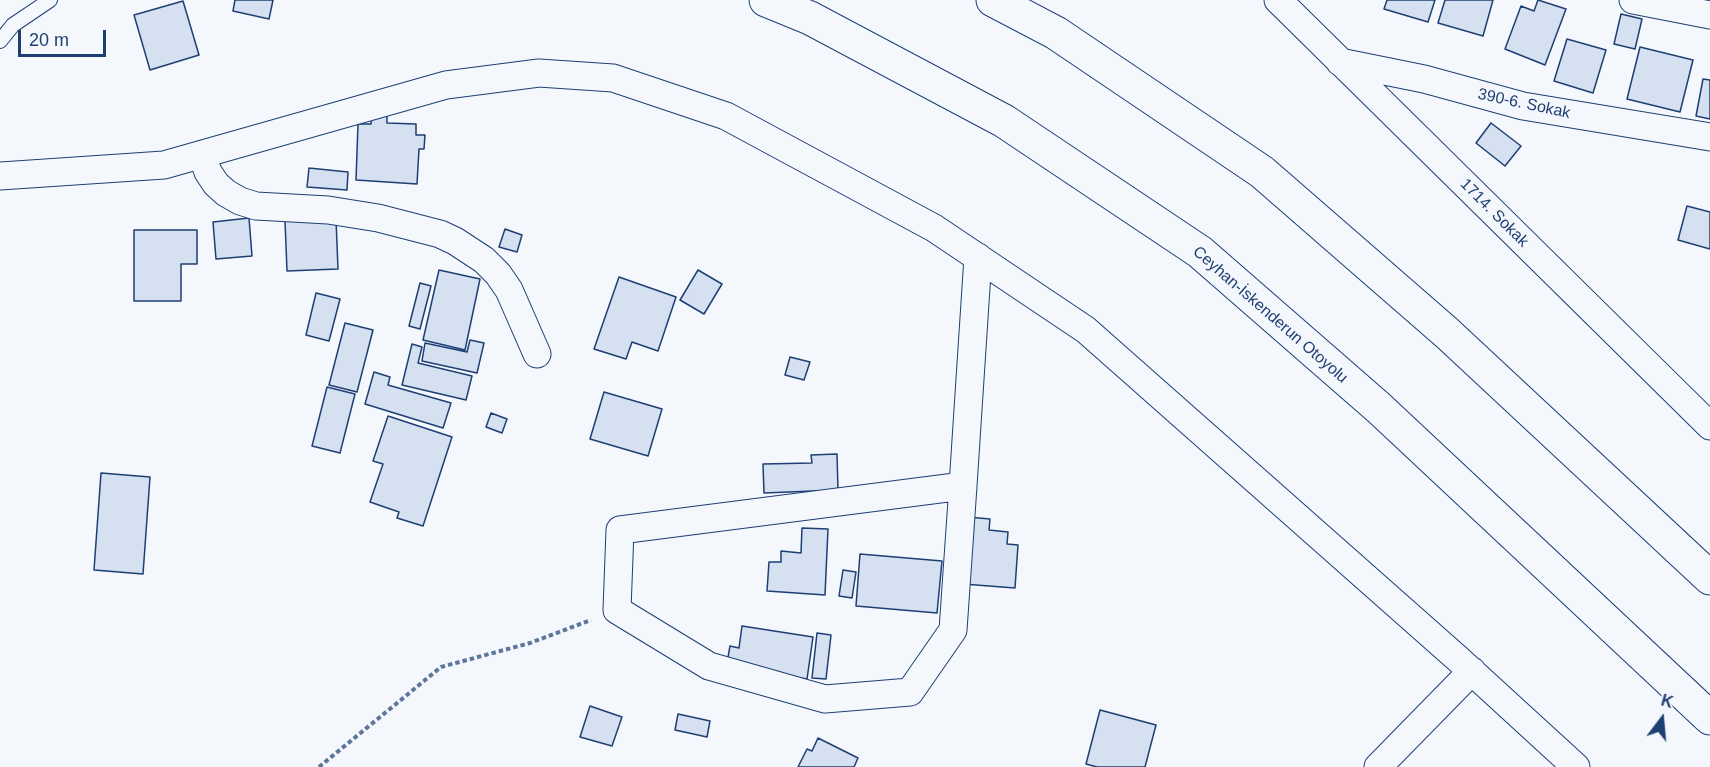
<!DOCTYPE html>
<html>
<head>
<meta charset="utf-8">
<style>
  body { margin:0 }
  #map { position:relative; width:1710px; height:767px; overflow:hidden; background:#f4f7fb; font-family:Helvetica,sans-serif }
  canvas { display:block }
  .north { position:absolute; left:1632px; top:689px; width:60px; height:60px; -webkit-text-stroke:4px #f4f7fb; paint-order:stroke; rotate:16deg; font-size:16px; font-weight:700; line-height:24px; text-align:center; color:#1d3f73 }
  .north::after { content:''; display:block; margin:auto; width:21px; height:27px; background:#1d3f73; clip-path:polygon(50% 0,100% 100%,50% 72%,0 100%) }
  .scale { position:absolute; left:18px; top:30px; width:88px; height:27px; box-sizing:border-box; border:3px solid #1d3f73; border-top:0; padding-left:8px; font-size:18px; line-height:21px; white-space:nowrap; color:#1d3f73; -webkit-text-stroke:4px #f4f7fb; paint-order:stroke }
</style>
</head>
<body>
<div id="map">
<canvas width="1710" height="767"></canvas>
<div class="north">K</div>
<div class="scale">20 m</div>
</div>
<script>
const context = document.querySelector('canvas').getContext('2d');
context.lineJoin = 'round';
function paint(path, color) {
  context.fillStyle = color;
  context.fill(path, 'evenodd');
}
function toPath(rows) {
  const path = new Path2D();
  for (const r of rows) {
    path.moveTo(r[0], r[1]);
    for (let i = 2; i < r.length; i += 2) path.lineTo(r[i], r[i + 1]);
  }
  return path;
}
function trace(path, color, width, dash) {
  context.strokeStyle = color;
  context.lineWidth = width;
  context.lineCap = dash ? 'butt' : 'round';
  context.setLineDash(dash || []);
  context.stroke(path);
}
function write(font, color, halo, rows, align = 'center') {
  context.font = font + ' Helvetica,sans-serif';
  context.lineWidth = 4.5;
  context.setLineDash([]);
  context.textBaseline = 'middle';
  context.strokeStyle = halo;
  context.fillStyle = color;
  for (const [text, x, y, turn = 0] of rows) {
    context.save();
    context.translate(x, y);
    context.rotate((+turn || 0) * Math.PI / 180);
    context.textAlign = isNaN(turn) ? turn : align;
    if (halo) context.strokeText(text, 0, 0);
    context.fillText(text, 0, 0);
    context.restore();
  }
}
const building = toPath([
  [235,0,273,0,269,19,233,11,235,0],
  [1387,0,1435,0,1428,22,1384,9,1387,0],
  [1445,0,1493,0,1483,36,1438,23,1445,0],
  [1538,0,1566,9,1545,65,1505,49,1521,6,1534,11,1538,0],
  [183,1,199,55,150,70,134,15,183,1],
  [1621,14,1642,19,1635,49,1614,44,1621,14],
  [1567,39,1606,50,1593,93,1554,81,1567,39],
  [1640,47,1693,60,1680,112,1627,99,1640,47],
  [1703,79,1710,80,1710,119,1696,116,1703,79],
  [372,111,387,112,387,123,416,124,416,135,425,135,424,149,419,149,417,184,356,180,358,124,371,124,372,111],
  [1491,123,1521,146,1505,166,1476,143,1491,123],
  [309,168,348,172,347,190,307,187,309,168],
  [1687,206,1710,212,1710,249,1678,240,1687,206],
  [249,218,252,256,216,259,213,222,249,218],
  [336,219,338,269,287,271,285,221,336,219],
  [505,229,522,235,517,252,499,247,505,229],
  [134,230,197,230,197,264,181,264,181,301,134,301,134,230],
  [439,270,480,279,465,350,423,340,439,270],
  [698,270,722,284,704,314,680,300,698,270],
  [619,277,676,297,658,351,632,342,626,359,594,349,619,277],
  [420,283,431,286,420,329,409,326,420,283],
  [316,293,340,299,329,341,306,335,316,293],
  [345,323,373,330,357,392,329,385,345,323],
  [470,340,484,343,477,373,422,361,425,343,467,352,470,340],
  [412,344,422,347,418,363,472,376,466,400,402,385,412,344],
  [790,357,810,362,804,380,785,375,790,357],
  [374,372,390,377,388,385,451,403,443,428,365,404,374,372],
  [327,387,355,394,340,453,312,446,327,387],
  [604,392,662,409,648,456,590,439,604,392],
  [491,413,507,419,502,433,486,427,491,413],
  [388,416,452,437,423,526,397,518,399,512,370,502,383,464,373,461,388,416],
  [837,454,838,490,764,493,763,464,812,463,811,455,837,454],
  [101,473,150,477,143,574,94,570,101,473],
  [968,517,990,519,989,530,1008,532,1007,544,1018,545,1015,588,963,584,968,517],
  [802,528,828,529,825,595,767,591,769,562,781,562,781,551,801,553,802,528],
  [860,554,942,561,937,613,856,606,860,554],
  [843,570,856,572,852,598,839,596,843,570],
  [742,626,813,637,807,679,755,671,726,669,730,646,739,648,742,626],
  [817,633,831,635,826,679,812,678,817,633],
  [590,706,622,717,612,746,580,737,590,706],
  [1100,710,1156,725,1145,767,1097,767,1086,764,1100,710],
  [678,714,710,721,707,737,675,730,678,714],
  [818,738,858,758,854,767,798,767,807,749,812,751,818,738]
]);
const path = toPath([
  [319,767,441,667,530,643,591,620]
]);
const lane = toPath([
  [0,41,13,25,50,0]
]);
const street = toPath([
  [1278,0,1710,426],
  [1633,0,1710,15],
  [1340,62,1424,79,1523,106,1710,137],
  [202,155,208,172,216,184,226,193,240,201,256,206,328,210,378,218,440,234,455,241,484,260,498,274,509,290,537,354],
  [0,176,164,165,446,85,539,73,613,78,726,116,934,228,1086,330,1457,658,1576,767],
  [963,486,620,530,617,610,709,666,825,699,910,692,953,630,963,486,978,257],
  [1378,767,1472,671]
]);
const highway = toPath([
  [766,0,810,18,1004,121,1200,252,1379,408,1710,718],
  [993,0,1056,33,1262,172,1447,333,1710,578]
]);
const streetNames = [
  ["390-6. Sokak",1524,104,12],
  ["1714. Sokak",1494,213,45],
  ["Ceyhan-İskenderun Otoyolu",1270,315,41]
];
paint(building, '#d5e0f0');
trace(building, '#1d3f73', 1.5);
trace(lane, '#1d3f73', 16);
trace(street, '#1d3f73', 29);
trace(highway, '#1d3f73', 35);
trace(path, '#5e769c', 4, [4.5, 3]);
trace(lane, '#f4f7fb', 14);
trace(street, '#f4f7fb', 27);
trace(highway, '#f4f7fb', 33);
write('16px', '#1d3f73', '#f4f7fb', streetNames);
</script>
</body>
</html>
